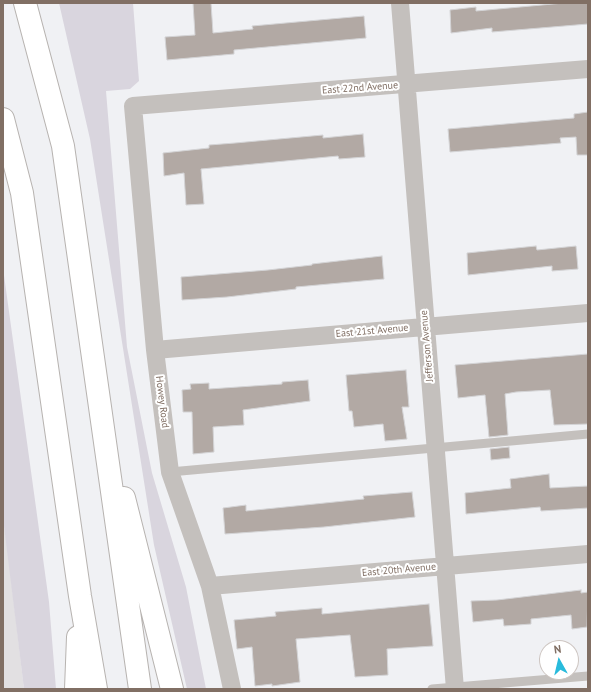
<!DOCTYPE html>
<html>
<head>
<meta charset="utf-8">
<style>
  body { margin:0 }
  #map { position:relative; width:591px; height:692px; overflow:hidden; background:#f0f1f4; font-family:"PT Sans",sans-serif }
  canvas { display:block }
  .frame { position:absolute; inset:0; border:4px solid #816f64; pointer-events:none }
  .north { position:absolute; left:539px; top:640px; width:40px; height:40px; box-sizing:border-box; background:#fff; border:1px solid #cdc5c1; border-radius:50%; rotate:352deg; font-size:11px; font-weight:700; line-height:16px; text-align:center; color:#816f64 }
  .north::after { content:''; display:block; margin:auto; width:14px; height:18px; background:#28bbdc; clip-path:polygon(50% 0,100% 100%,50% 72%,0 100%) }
</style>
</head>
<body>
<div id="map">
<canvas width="591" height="692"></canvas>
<div class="frame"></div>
<div class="north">N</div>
</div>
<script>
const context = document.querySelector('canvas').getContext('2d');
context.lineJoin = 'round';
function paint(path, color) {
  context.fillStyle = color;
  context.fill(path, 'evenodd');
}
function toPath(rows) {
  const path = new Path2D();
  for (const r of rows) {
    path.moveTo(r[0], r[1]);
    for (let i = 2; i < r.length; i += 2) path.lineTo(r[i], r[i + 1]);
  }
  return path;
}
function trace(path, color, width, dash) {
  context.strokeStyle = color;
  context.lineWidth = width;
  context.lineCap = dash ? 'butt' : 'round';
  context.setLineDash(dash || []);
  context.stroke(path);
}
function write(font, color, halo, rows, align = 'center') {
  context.font = font + ' "PT Sans",sans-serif';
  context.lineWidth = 4;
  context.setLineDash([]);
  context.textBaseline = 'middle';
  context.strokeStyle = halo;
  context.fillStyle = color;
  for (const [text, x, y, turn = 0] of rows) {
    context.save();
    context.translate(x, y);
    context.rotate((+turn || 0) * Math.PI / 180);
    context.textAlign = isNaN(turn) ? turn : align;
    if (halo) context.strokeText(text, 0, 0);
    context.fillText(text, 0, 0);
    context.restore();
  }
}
const built = toPath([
  [3,518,7,544,24,689,3,689]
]);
const green = toPath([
  [59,3,133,3,139,81,130,89,106,91,127,347,152,473,186,587,206,689,187,689,154,545,90,139],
  [3,268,49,602,56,689,24,689,3,518]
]);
const building = toPath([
  [193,3,211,3,213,33,253,29,252,26,364,16,366,38,234,50,234,54,167,60,165,37,195,35,193,3],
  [564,3,588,3,588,24,492,32,492,28,451,33,450,10,476,7,476,11,564,3],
  [588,112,588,155,577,155,576,137,560,138,561,143,450,152,448,129,574,118,574,114,588,112],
  [363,134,365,157,339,159,338,156,201,169,204,204,186,205,184,173,164,176,163,153,209,148,209,145,235,143,323,135,323,138,363,134],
  [536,246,537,250,576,246,578,269,552,271,552,266,468,275,467,253,536,246],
  [382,256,384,279,296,287,296,289,227,297,182,300,181,277,268,270,312,265,312,264,382,256],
  [588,354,588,424,554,425,550,390,516,392,505,394,508,435,489,437,485,395,458,398,455,365,588,354],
  [406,370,409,407,402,407,407,439,385,441,383,424,354,427,352,411,349,411,346,375,406,370],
  [308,380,310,401,243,410,244,425,213,427,214,452,193,454,192,412,183,412,182,390,191,389,190,384,209,383,209,389,282,384,282,382,308,380],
  [509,447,510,458,491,460,490,449,509,447],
  [549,474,550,488,588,486,588,508,541,511,540,507,466,514,465,493,511,488,510,479,549,474],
  [412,492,415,517,324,527,225,534,223,508,246,505,246,511,364,499,363,496,412,492],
  [581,590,581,593,588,592,587,627,572,629,571,615,531,619,531,624,504,626,503,619,473,622,471,601,497,600,581,590],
  [429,604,433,646,387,649,388,675,355,677,350,635,336,636,296,639,300,682,272,686,272,684,255,686,252,647,237,649,234,620,276,616,275,612,322,608,322,614,429,604]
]);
const service = toPath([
  [170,472,588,434],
  [432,689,588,676]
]);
const minor = toPath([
  [400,3,455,689],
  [155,350,588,313],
  [210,586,588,554],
  [232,689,210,586,170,472,155,350,133,106,588,69]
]);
const motorway = toPath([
  [25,3,63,146,140,689],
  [3,119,22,193,80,596,96,689],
  [124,498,172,689],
  [76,689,78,637]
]);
const streetNames = [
  ["East 22nd Avenue",360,88,-4],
  ["East 21st Avenue",372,331,-5],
  ["Jefferson Avenue",427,346,-95],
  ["Howey Road",162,402,83],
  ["East 20th Avenue",399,570,-5]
];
paint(built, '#e2e0e2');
paint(green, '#d9d5de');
paint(building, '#b2a9a4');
trace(building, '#d3d3d5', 1);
trace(motorway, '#b7b3b0', 24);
trace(service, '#c4c0bd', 9);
trace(minor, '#c4c0bd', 18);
trace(motorway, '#fff', 22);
write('10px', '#816f64', '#fff', streetNames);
</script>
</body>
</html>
